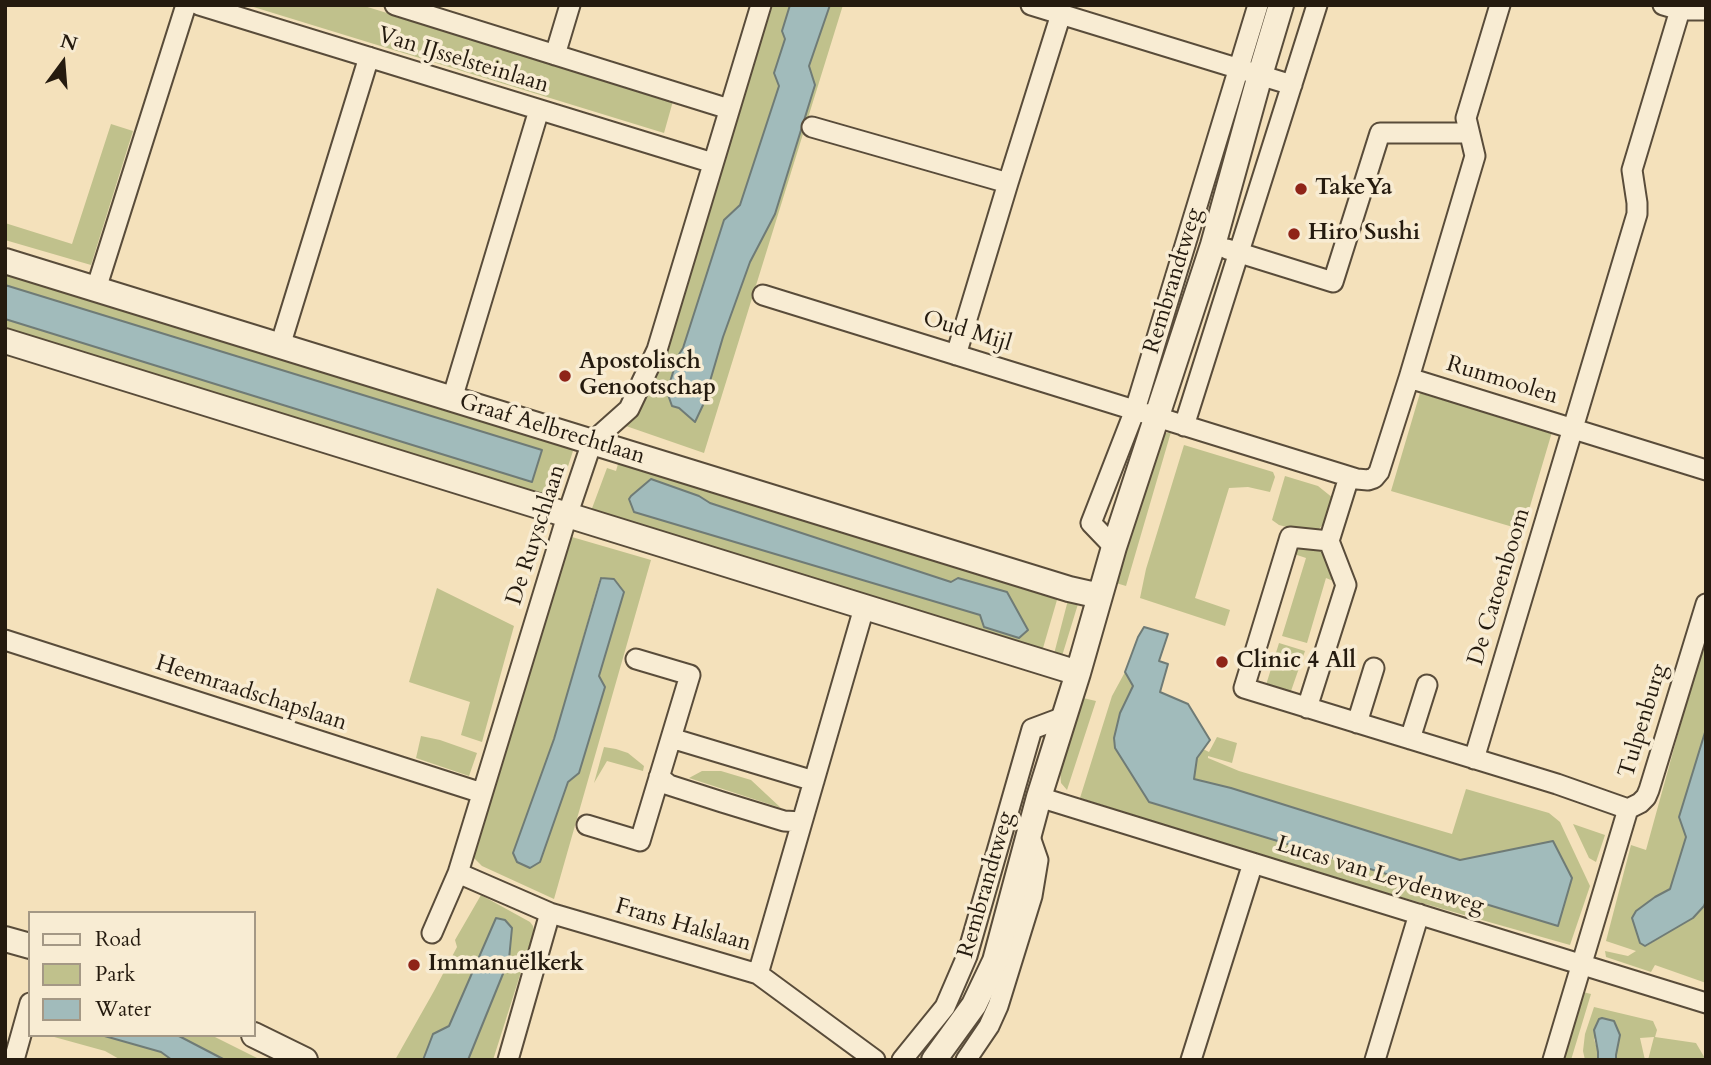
<!DOCTYPE html>
<html>
<head>
<meta charset="utf-8">
<style>
  body { margin:0 }
  #map { position:relative; width:1711px; height:1065px; overflow:hidden; background:#f4e1bb; font-family:Cardo,serif }
  canvas { display:block }
  .frame { position:absolute; inset:0; border:7px solid #251b0f; pointer-events:none }
  .legend { position:absolute; left:28px; top:911px; width:228px; height:126px; box-sizing:border-box; background:#f8ecd3; border:2px solid #a49885; margin:0; padding:9px 12px; list-style:none; font-size:21px; color:#251b0f }
  .legend li { display:flex; align-items:center; gap:14px; height:35px }
  .legend b { width:35px; border:2px solid #a49885 }
  .north { position:absolute; left:28px; top:28px; width:70px; height:70px; -webkit-text-stroke:5px #f8ecd3; paint-order:stroke; rotate:16deg; font-size:19px; font-weight:700; line-height:28px; text-align:center; color:#251b0f }
  .north::after { content:''; display:block; margin:auto; width:24px; height:32px; background:#251b0f; clip-path:polygon(50% 0,100% 100%,50% 72%,0 100%) }
</style>
</head>
<body>
<div id="map">
<canvas width="1711" height="1065"></canvas>
<div class="frame"></div>
<ul class="legend">
<li><b style="height:9px;background:#f8ecd3"></b>Road</li>
<li><b style="height:19px;background:#c0c18c"></b>Park</li>
<li><b style="height:19px;background:#a1bbbb"></b>Water</li>
</ul>
<div class="north">N</div>
</div>
<script>
const context = document.querySelector('canvas').getContext('2d');
context.lineJoin = 'round';
function paint(path, color) {
  context.fillStyle = color;
  context.fill(path, 'evenodd');
}
function toPath(rows) {
  const path = new Path2D();
  for (const r of rows) {
    path.moveTo(r[0], r[1]);
    for (let i = 2; i < r.length; i += 2) path.lineTo(r[i], r[i + 1]);
  }
  return path;
}
function trace(path, color, width, dash) {
  context.strokeStyle = color;
  context.lineWidth = width;
  context.lineCap = dash ? 'butt' : 'round';
  context.setLineDash(dash || []);
  context.stroke(path);
}
function write(font, color, halo, rows, align = 'center') {
  context.font = font + ' Cardo,serif';
  context.lineWidth = 7;
  context.setLineDash([]);
  context.textBaseline = 'middle';
  context.strokeStyle = halo;
  context.fillStyle = color;
  for (const [text, x, y, turn = 0] of rows) {
    context.save();
    context.translate(x, y);
    context.rotate((+turn || 0) * Math.PI / 180);
    context.textAlign = isNaN(turn) ? turn : align;
    if (halo) context.strokeText(text, 0, 0);
    context.fillText(text, 0, 0);
    context.restore();
  }
}
const green = toPath([
  [247,5,361,5,673,101,664,133],
  [768,5,790,5,782,31,785,38,774,73,779,86,740,205,724,220,683,348,678,356,679,408,695,421,703,405,723,337,750,262,775,214,815,85,809,66,830,5,843,5,704,453,626,426,626,415],
  [111,124,133,131,91,265,5,240,5,223,72,244],
  [5,270,568,447,573,451,559,494,555,498,550,497,5,336,5,319,532,482,542,451,5,285],
  [1420,393,1552,432,1523,530,1391,491],
  [1171,432,1126,586,1116,583,1163,434],
  [1184,445,1273,472,1275,477,1270,492,1248,487,1229,488,1195,598,1230,610,1225,626,1140,598,1146,569],
  [620,457,1059,593,1041,655,591,511,607,468,616,471],
  [652,479,699,496,710,503,951,582,958,578,1006,592,1028,630,1019,638,984,627,980,615],
  [1285,476,1318,486,1333,498,1327,520,1318,530,1298,530,1279,525,1272,520],
  [565,535,651,560,554,899,482,866,471,855],
  [600,578,614,579,624,592,599,676,605,688,579,773,568,782,513,853,554,739],
  [1296,548,1322,548,1338,583,1326,578,1307,643,1282,636,1306,558,1294,554],
  [437,588,514,626,482,742,461,735,470,702,409,682],
  [1068,600,1078,604,1062,656,1054,654],
  [1706,632,1706,729,1679,817,1686,837,1670,889,1655,897,1646,946,1693,918,1704,906,1706,900,1706,983,1655,965,1651,972,1606,957,1605,951,1628,956,1636,951,1606,941,1631,845,1646,850],
  [1279,643,1305,651,1291,691,1266,685],
  [1125,672,1133,686,1120,713,1149,802,1557,926,1572,878,1553,841,1460,860,1231,788,1193,779,1197,758,1203,749,1209,752,1217,737,1237,743,1232,763,1208,756,1208,758,1239,771,1452,834,1466,789,1549,813,1560,822,1590,886,1570,945,1330,877,1080,798,1112,696],
  [1083,698,1096,701,1067,790,1061,783,1060,771],
  [421,736,440,740,477,753,469,776,416,758],
  [604,747,616,749,628,753,644,766,643,771,607,761,594,783],
  [702,771,721,771,751,780,781,808,689,778],
  [1573,824,1605,835,1596,862,1589,858],
  [481,895,530,922,533,926,534,931,493,1060,468,1060,509,959,496,918,449,1027,433,1034,423,1060,395,1060,434,991,457,947,455,940],
  [1583,992,1591,994,1571,1060,1563,1060],
  [1594,1007,1653,1021,1657,1030,1655,1037,1696,1043,1706,1060,1648,1060,1654,1037,1640,1038,1645,1060,1616,1060,1615,1055,1620,1035,1614,1021,1594,1039,1598,1052,1598,1060,1585,1060,1583,1051,1585,1034],
  [47,1035,101,1035,161,1052,172,1060,121,1060,105,1051],
  [177,1035,211,1035,261,1060,225,1060]
]);
const water = toPath([
  [790,5,830,5,809,66,815,85,775,214,750,262,723,337,703,405,695,422,679,408,672,406,667,392,678,356,683,348,724,220,740,205,779,86,774,73,785,39,782,31,790,5],
  [5,285,542,450,532,482,5,319,5,285],
  [651,479,699,496,710,503,951,582,958,578,1007,592,1028,630,1019,638,984,627,980,615,634,512,629,499,631,496,651,479],
  [601,578,614,579,624,592,599,676,605,687,579,773,568,782,540,862,530,868,517,862,513,853,554,739,601,578],
  [1144,627,1168,634,1159,661,1168,664,1160,692,1188,704,1210,740,1197,758,1194,779,1231,788,1460,860,1553,841,1572,878,1558,926,1149,802,1115,748,1114,738,1120,713,1133,686,1125,672,1138,637,1144,627],
  [1706,729,1706,900,1704,906,1693,918,1645,946,1640,943,1632,918,1636,911,1655,897,1670,889,1686,837,1679,817,1706,729],
  [496,918,505,920,512,928,509,959,468,1060,423,1060,433,1034,449,1026,496,918],
  [1602,1018,1614,1021,1620,1035,1616,1055,1616,1060,1598,1060,1598,1052,1594,1030,1599,1019,1602,1018],
  [101,1035,177,1035,225,1060,172,1060,161,1052,101,1035]
]);
const minor = toPath([
  [199,5,713,163],
  [395,5,729,109],
  [1031,5,1292,85],
  [1663,5,1680,10,1706,10],
  [555,55,570,5],
  [812,127,1008,183],
  [1227,249,1333,282,1380,133,1469,133],
  [96,289,186,5],
  [763,295,1357,479,1368,480,1374,478,1379,472,1409,378,1706,470],
  [280,346,369,57],
  [956,355,1008,183,1061,14],
  [1409,378,1475,156,1466,118,1500,5],
  [452,399,539,110],
  [1184,426,1317,5],
  [1329,541,1290,537,1244,688,1557,784,1628,809],
  [1114,547,1091,523,1135,410,1258,5],
  [5,640,482,793],
  [1307,708,1346,585,1329,541,1349,477],
  [1357,723,1374,668],
  [671,738,814,781],
  [1410,739,1427,685],
  [1474,759,1637,214,1637,203,1632,170,1680,10],
  [659,777,669,785,722,802,784,821,802,822],
  [1039,797,1706,1003],
  [587,825,640,841,690,675,636,659],
  [458,873,550,913,758,974,875,1060],
  [432,933,458,873,567,516,592,442,629,409,657,350,761,5],
  [758,974,864,608],
  [14,1060,30,1003],
  [508,1060,550,913],
  [902,1060,945,1007,967,956,1032,729,1064,717],
  [966,1060,989,1026,998,1006,1032,896,1038,860,1029,834],
  [1191,1060,1253,863],
  [1375,1060,1419,914],
  [1553,1060,1628,809,1640,803,1646,797,1649,790,1706,604]
]);
const tertiary = toPath([
  [5,261,1069,589,1100,596],
  [5,341,1078,673],
  [5,939,30,946],
  [254,1035,305,1060],
  [934,1060,974,1005,995,961,1039,797,1078,673,1114,547,1213,245,1260,75,1281,5]
]);
const markers = [
  [1301,189,7,"#8f2418"],
  [1294,234,7,"#8f2418"],
  [565,376,7,"#8f2418"],
  [1222,662,7,"#8f2418"],
  [414,965,7,"#8f2418"]
];
const streetNames = [
  ["Van IJsselsteinlaan",463,61,17],
  ["Rembrandtweg",1174,281,-73],
  ["Oud Mijl",967,332,17],
  ["Runmoolen",1502,381,17],
  ["Graaf Aelbrechtlaan",552,430,17],
  ["De Ruyschlaan",537,535,-72],
  ["De Catoenboom",1500,587,-73],
  ["Heemraadschapslaan",251,694,18],
  ["Tulpenburg",1644,721,-73],
  ["Lucas van Leydenweg",1380,876,17],
  ["Rembrandtweg",987,885,-74],
  ["Frans Halslaan",683,926,16]
];
const poiNames = [
  ["TakeYa",1315,189],
  ["Hiro Sushi",1308,234],
  ["Apostolisch",579,363],
  ["Genootschap",579,389],
  ["Clinic 4 All",1236,662],
  ["Immanuëlkerk",428,965]
];
paint(green, '#c0c18c');
paint(water, '#a1bbbb');
trace(water, '#6f7b76', 2);
trace(minor, '#594c3a', 23);
trace(tertiary, '#594c3a', 28);
trace(minor, '#f8ecd3', 19);
trace(tertiary, '#f8ecd3', 24);
for (const [x, y, r, color] of markers) {
  const dot = new Path2D();
  dot.arc(x, y, r, 0, 2 * Math.PI);
  context.fillStyle = color;
  context.fill(dot);
  trace(dot, '#f8ecd3', 2.5);
}
write('23px', '#251b0f', '#f8ecd3', streetNames);
write('bold 23px', '#251b0f', '#f8ecd3', poiNames, 'left');
</script>
</body>
</html>
